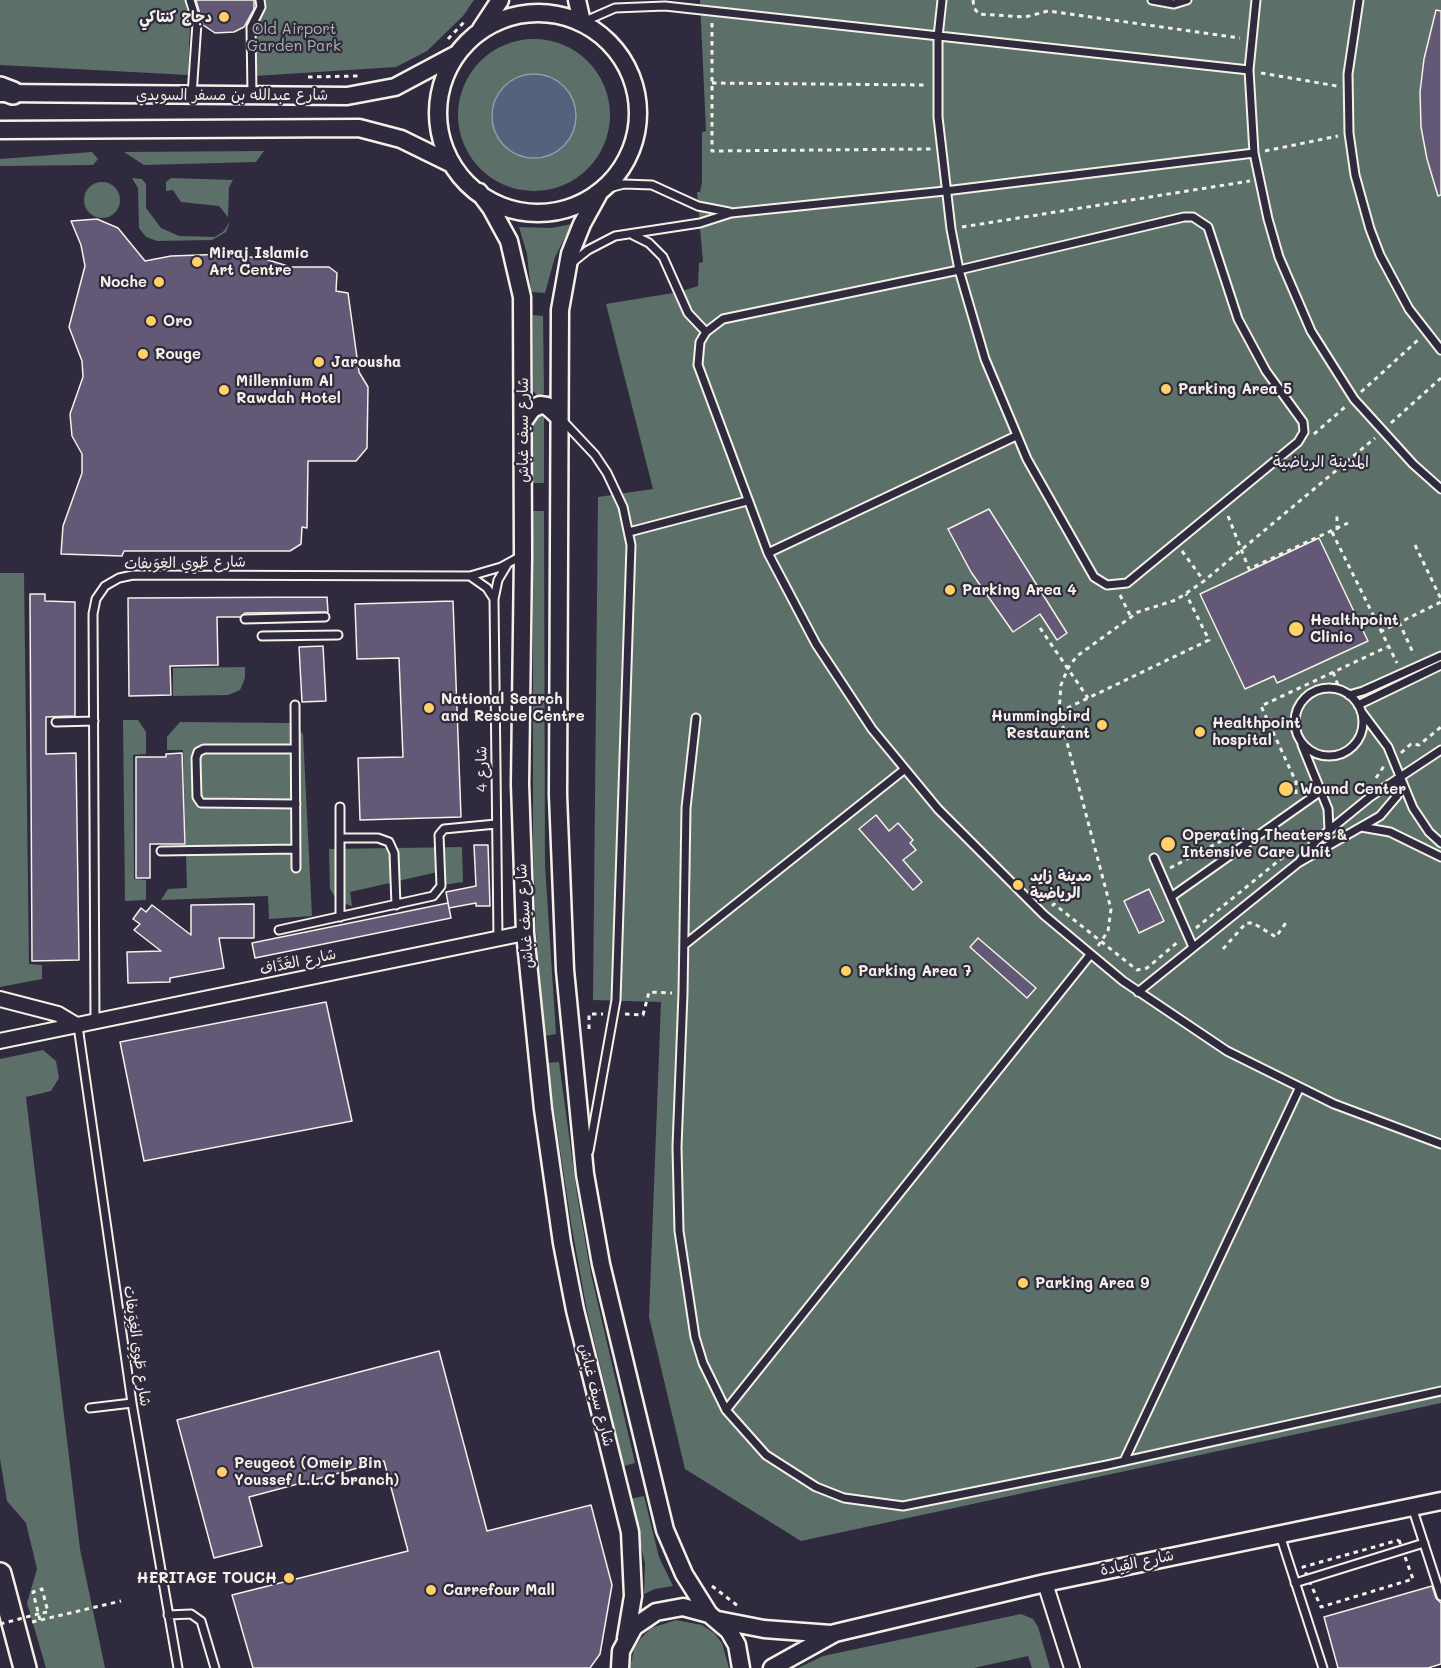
<!DOCTYPE html>
<html>
<head>
<meta charset="utf-8">
<style>
  body { margin:0 }
  canvas { display:block; background:#2f2a3d }
</style>
</head>
<body>
<canvas width="1441" height="1668"></canvas>
<script>
const context = document.querySelector('canvas').getContext('2d');
context.lineJoin = 'round';
function paint(path, color) {
  context.fillStyle = color;
  context.fill(path, 'evenodd');
}
function toPath(rows) {
  const path = new Path2D();
  for (const r of rows) {
    if (r.length === 3) {
      path.moveTo(r[0] + r[2], r[1]);
      path.arc(r[0], r[1], r[2], 0, 2 * Math.PI);
      continue;
    }
    path.moveTo(r[0], r[1]);
    for (let i = 2; i < r.length; i += 2) path.lineTo(r[i], r[i + 1]);
  }
  return path;
}
function trace(path, color, width, dash) {
  context.strokeStyle = color;
  context.lineWidth = width;
  context.lineCap = dash ? 'butt' : 'round';
  context.setLineDash(dash || []);
  context.stroke(path);
}
function write(font, color, halo, rows, align = 'center') {
  context.font = font + ' Mali,"Playpen Sans Arabic",sans-serif';
  context.lineWidth = 4.5;
  context.setLineDash([]);
  context.textBaseline = 'middle';
  context.strokeStyle = halo;
  context.fillStyle = color;
  for (const [text, x, y, turn = 0] of rows) {
    context.save();
    context.translate(x, y);
    context.rotate((+turn || 0) * Math.PI / 180);
    context.textAlign = isNaN(turn) ? turn : align;
    if (halo) context.strokeText(text, 0, 0);
    context.fillText(text, 0, 0);
    context.restore();
  }
}
const green = toPath([
  [0,0,185,0,190,24,188,75,0,65],
  [265,0,474,0,463,16,427,51,396,67,255,76,252,31,265,6],
  [700,0,1441,0,1441,1403,801,1541,685,1469,649,1317,661,1002,593,1000,598,497,653,489,606,304,679,292,698,286,699,263,703,262,697,192,700,192,702,182,702,132,706,131],
  [534,115,76],
  [264,151,256,162,144,165,124,152],
  [92,152,98,159,93,165,0,166,0,159],
  [132,178,142,179,146,184,146,208,161,228,179,236,215,237,224,231,230,221,226,232,212,240,157,241,146,237,139,228,138,188],
  [171,178,233,180,229,187,228,217,219,206,181,202,173,190,166,191,166,182],
  [102,200,18],
  [572,224,555,257,545,293,531,292,527,254,519,227,551,228],
  [533,315,543,316,544,393,539,397,533,391],
  [541,413,544,417,544,483,533,483,532,419],
  [533,511,544,511,545,865,556,1034,545,1036,536,932,533,847],
  [0,573,24,573,29,964,42,965,42,979,0,987],
  [245,667,245,678,240,690,228,695,173,696,173,668],
  [123,720,138,720,146,732,146,754,133,755,134,879,146,880,146,900,125,901],
  [180,722,290,723,303,734,312,916,269,919,268,896,161,900,168,889,187,888,183,750,167,750,167,737],
  [462,847,463,882,443,885,442,871,350,892,352,906,338,902,330,889,329,849],
  [43,1050,56,1061,59,1078,51,1091,26,1097,80,1549,105,1668,46,1668,27,1603,37,1569,26,1523,7,1501,0,1459,0,1059],
  [559,1062,577,1194,591,1274,635,1463,624,1466,587,1311,571,1223,547,1063],
  [644,1496,659,1557,673,1586,655,1589,644,1594,645,1564,630,1499],
  [1021,1614,1033,1619,1038,1627,1050,1668,1032,1668,1028,1656,974,1668,798,1668,823,1656],
  [676,1620,702,1625,714,1633,722,1643,729,1668,630,1668,634,1649,641,1638,651,1628]
]);
const water = toPath([
  [534,116,42]
]);
const building = toPath([
  [196,0,254,0,254,9,244,27,234,32,215,33,203,25,196,0],
  [1436,10,1441,11,1441,195,1438,196,1427,159,1421,127,1420,92,1424,59,1436,10],
  [97,219,118,228,145,261,171,256,227,254,265,259,291,267,329,267,337,273,336,291,348,293,359,372,368,387,367,448,356,461,308,461,307,528,302,527,301,544,290,551,124,551,122,556,61,554,63,526,82,473,82,454,72,436,70,414,83,377,82,361,69,327,85,266,81,245,71,221,97,219],
  [989,509,1067,633,1057,640,1040,614,1013,632,971,572,948,529,989,509],
  [1319,538,1368,641,1277,683,1274,676,1245,689,1200,594,1319,538],
  [30,594,45,594,45,601,75,602,75,716,46,717,46,754,76,753,79,960,32,961,30,594],
  [327,597,328,612,245,613,240,617,217,617,218,665,170,666,171,695,129,696,128,598,327,597],
  [453,601,461,817,360,820,358,758,403,757,399,658,357,659,355,604,453,601],
  [323,646,326,701,302,702,299,647,323,646],
  [182,753,185,844,150,844,150,878,136,878,136,757,166,757,166,754,182,753],
  [876,815,889,831,898,823,913,840,910,843,916,850,903,860,922,882,913,890,859,829,876,815],
  [474,845,488,845,490,906,476,906,476,903,449,908,446,892,476,886,474,845],
  [1149,889,1164,921,1139,933,1124,901,1149,889],
  [448,903,451,918,255,958,252,943,448,903],
  [254,904,254,938,219,938,224,968,170,978,170,982,128,983,127,952,161,951,134,930,140,924,133,919,141,908,146,912,152,905,191,935,191,905,254,904],
  [978,938,1036,988,1027,998,970,947,978,938],
  [326,1002,352,1121,144,1161,120,1042,326,1002],
  [439,1351,487,1531,591,1505,612,1585,600,1654,590,1668,253,1668,232,1595,408,1551,384,1461,249,1497,262,1546,214,1558,177,1420,439,1351],
  [1432,1586,1436,1598,1441,1603,1441,1664,1428,1668,1338,1668,1324,1617,1432,1586]
]);
const path = toPath([
  [973,0,974,8,979,14,1025,17,1048,11,1240,38],
  [712,23,712,151,931,149],
  [448,39,466,20],
  [1261,73,1337,86],
  [308,77,358,76],
  [712,83,926,85],
  [1265,151,1338,136],
  [962,227,1250,181],
  [1361,392,1418,340],
  [1391,423,1441,378],
  [1314,434,1345,407],
  [1228,516,1249,569,1348,523],
  [1337,530,1337,514],
  [1332,532,1397,663],
  [1415,545,1441,599],
  [1182,551,1204,581],
  [1120,595,1131,617],
  [1399,622,1414,655],
  [1040,628,1088,698],
  [1380,632,1441,602],
  [1333,672,1339,688],
  [1059,712,1209,640,1186,594],
  [1401,753,1411,744,1419,745,1441,727],
  [1376,778,1384,766],
  [1296,794,1296,782,1261,706,1387,647],
  [1170,868,1244,829],
  [1052,906,1054,904,1137,970,1147,968,1179,941],
  [1196,928,1293,849],
  [1098,946,1108,931,1111,909,1059,712,1061,685,1068,668,1077,656,1138,612,1176,600,1204,581,1375,438],
  [1223,949,1246,923,1253,923,1276,937,1287,921],
  [625,1014,643,1015,649,992,672,993],
  [589,1029,589,1014,603,1014],
  [1399,1540,1413,1579,1321,1607,1303,1567,1399,1540],
  [712,1586,738,1606],
  [40,1620,33,1592,42,1589,48,1612,42,1613],
  [32,1622,121,1601]
]);
const service = toPath([
  [190,0,197,23,192,95],
  [942,0,938,37,938,117,951,229,959,270,723,319,706,332,700,342,698,365,768,553,816,644,872,729,938,809,1044,915,1123,981,1227,1051,1334,1104,1441,1144],
  [1152,0,1174,4,1187,0],
  [1256,0,1249,70,1254,153,1268,219,1279,257,1311,331,1354,399,1413,464,1441,489],
  [1359,0,1348,74,1349,133,1355,175,1370,229,1380,255,1409,309,1441,350],
  [583,22,615,8,665,6,1249,70],
  [252,95,251,27,261,7,260,0],
  [605,189,624,184,652,185,698,206,729,212],
  [1184,217,1193,217,1208,227,1238,319,1266,371,1303,422,1304,432,1298,442,1127,583,1107,585,1094,577,1027,459,985,359,959,270,1184,217],
  [633,235,649,243,663,257,688,313,706,332],
  [573,262,588,250,615,236,700,223,731,213,945,191,1254,153],
  [563,421,595,455,607,473,623,507,631,545,616,1000,589,1151],
  [629,532,747,501],
  [768,553,1016,436],
  [470,576,487,588,494,599],
  [245,619,325,617],
  [262,636,338,635],
  [1329,722,34],
  [1349,695,1363,691,1441,656],
  [295,705,296,868],
  [1358,705,1441,665],
  [1361,711,1388,747,1413,808,1429,832,1441,843],
  [696,718,686,808,683,993,677,1147,679,1231,695,1337,703,1363,726,1410,766,1455,816,1487,844,1498,903,1506,1107,1465,1441,1391],
  [56,722,94,721],
  [1302,745,1328,809,1329,830],
  [295,749,204,749,198,752,196,758,197,797,201,803,296,804],
  [1361,827,1390,832,1441,857],
  [340,838,378,838,389,842,394,853,396,905],
  [161,851,296,849],
  [1154,858,1193,947],
  [1300,861,1316,841,1370,797,1441,750],
  [1171,897,1321,791],
  [340,917,340,807],
  [279,930,433,896,441,886,439,835,444,829,496,824],
  [498,938,494,599,498,580,507,565],
  [684,945,905,769],
  [1138,992,1298,863,1380,816,1397,796,1401,777],
  [95,1023,93,614,96,599,105,586,119,578,133,575,470,576,501,567,523,555],
  [78,1026,132,1403,178,1668],
  [90,1408,132,1403],
  [726,1410,1090,955],
  [1124,1461,1299,1089],
  [1412,1507,1441,1596],
  [1280,1535,1323,1668],
  [1295,1583,1424,1543],
  [168,1615,191,1614,201,1621,215,1668]
]);
const minor = toPath([
  [0,999,58,1014,78,1026],
  [0,1041,525,933],
  [1045,1583,1072,1668]
]);
const tertiary = toPath([
  [577,0,582,22],
  [538,113,100],
  [481,29,500,0],
  [1,93,347,96,395,87,455,55],
  [0,130,359,128,401,139,452,164],
  [479,192,491,208,509,241,522,297,523,555,520,784,525,933,543,1109,562,1243,575,1310,630,1532,633,1596,626,1638],
  [598,195,582,224,570,254,560,310,558,795,565,970,585,1174,601,1264,665,1530,684,1574,709,1614],
  [523,422,532,409,540,405,547,406,559,417],
  [718,1620,764,1629,831,1634],
  [620,1668,621,1651,634,1627,656,1612,683,1607,709,1614,729,1631,737,1645,741,1668],
  [772,1668,835,1633,1045,1583,1441,1501]
]);
const primary = toPath([
  [0,88,13,93],
  [0,1574,25,1668]
]);
const pathBridge = toPath([
  [0,1624,42,1613]
]);
const markers = [
  [224,17,6,"#ffd166"],
  [197,262,6,"#ffd166"],
  [159,282,6,"#ffd166"],
  [151,321,6,"#ffd166"],
  [143,354,6,"#ffd166"],
  [319,362,6,"#ffd166"],
  [1166,389,6,"#ffd166"],
  [224,390,6,"#ffd166"],
  [950,590,6,"#ffd166"],
  [1296,629,8,"#ffd166"],
  [429,708,6,"#ffd166"],
  [1102,725,6,"#ffd166"],
  [1200,732,6,"#ffd166"],
  [1286,789,8,"#ffd166"],
  [1168,844,8,"#ffd166"],
  [1018,885,6,"#ffd166"],
  [846,971,6,"#ffd166"],
  [1023,1283,6,"#ffd166"],
  [222,1472,6,"#ffd166"],
  [289,1578,6,"#ffd166"],
  [431,1590,6,"#ffd166"]
];
const poiNames = [
  ["دجاج كنتاكي",212,17,"right"],
  ["Miraj Islamic",209,253],
  ["Art Centre",209,270],
  ["Noche",147,282,"right"],
  ["Oro",163,321],
  ["Rouge",155,354],
  ["Jarousha",331,362],
  ["Millennium Al",236,381],
  ["Rawdah Hotel",236,398],
  ["Parking Area 5",1178,389],
  ["Parking Area 4",962,590],
  ["Healthpoint",1310,620],
  ["Clinic",1310,637],
  ["National Search",441,699],
  ["and Rescue Centre",441,716],
  ["Hummingbird",1090,716,"right"],
  ["Restaurant",1090,733,"right"],
  ["Healthpoint",1212,723],
  ["hospital",1212,740],
  ["Wound Center",1300,789],
  ["Operating Theaters &",1182,835],
  ["Intensive Care Unit",1182,852],
  ["مدينة زايد",1030,876],
  ["الرياضية",1030,893],
  ["Parking Area 7",858,971],
  ["Parking Area 9",1035,1283],
  ["Peugeot (Omeir Bin",234,1463],
  ["Youssef L.L.C branch)",234,1480],
  ["HERITAGE TOUCH",277,1578,"right"],
  ["Carrefour Mall",443,1590]
];
const parkNames = [
  ["Old Airport",294,29],
  ["Garden Park",294,46]
];
const streetNames = [
  ["شارع عبدالله بن مسفر السويدي",232,95],
  ["شارع سيف غباش",523,430,-90],
  ["شارع طَوِي الغِوَيفات",185,563,-1],
  ["شارع 4",482,769,-91],
  ["شارع سيف غباش",525,916,-94],
  ["شارع الغَدَّاف",298,962,-12],
  ["شارع طَوِي الغِوَيفات",137,1346,82],
  ["شارع سيف غباش",596,1395,76],
  ["شارع القِيادة",1137,1563,-12]
];
const neighbourhoodNames = [
  ["المدينة الرياضية",1321,462]
];
paint(green, '#5c6f68');
paint(water, '#53637d');
trace(water, '#939ca8', 1.5);
paint(building, '#635875');
trace(building, '#f4f1e8', 1.5);
trace(service, '#f4f1e8', 11);
trace(minor, '#f4f1e8', 18);
trace(tertiary, '#f4f1e8', 21);
trace(primary, '#f4f1e8', 26);
trace(path, '#f4f1e8', 3, [4.5, 4.5]);
trace(service, '#2f2a3d', 7);
trace(minor, '#2f2a3d', 14);
trace(tertiary, '#2f2a3d', 16);
trace(primary, '#2f2a3d', 21);
trace(pathBridge, '#f4f1e8', 3, [4.5, 4.5]);
for (const [x, y, r, color] of markers) {
  const dot = new Path2D();
  dot.arc(x, y, r, 0, 2 * Math.PI);
  context.fillStyle = color;
  context.fill(dot);
  trace(dot, '#2f2a3d', 2);
}
write('bold 15px', '#f4f1e8', '#2f2a3d', poiNames, 'left');
write('15px', '#b0b6ae', '#2f2a3d', parkNames);
write('15px', '#f4f1e8', '#2f2a3d', streetNames);
write('16px', '#f4f1e8', '#2f2a3d', neighbourhoodNames);
</script>
</body>
</html>
